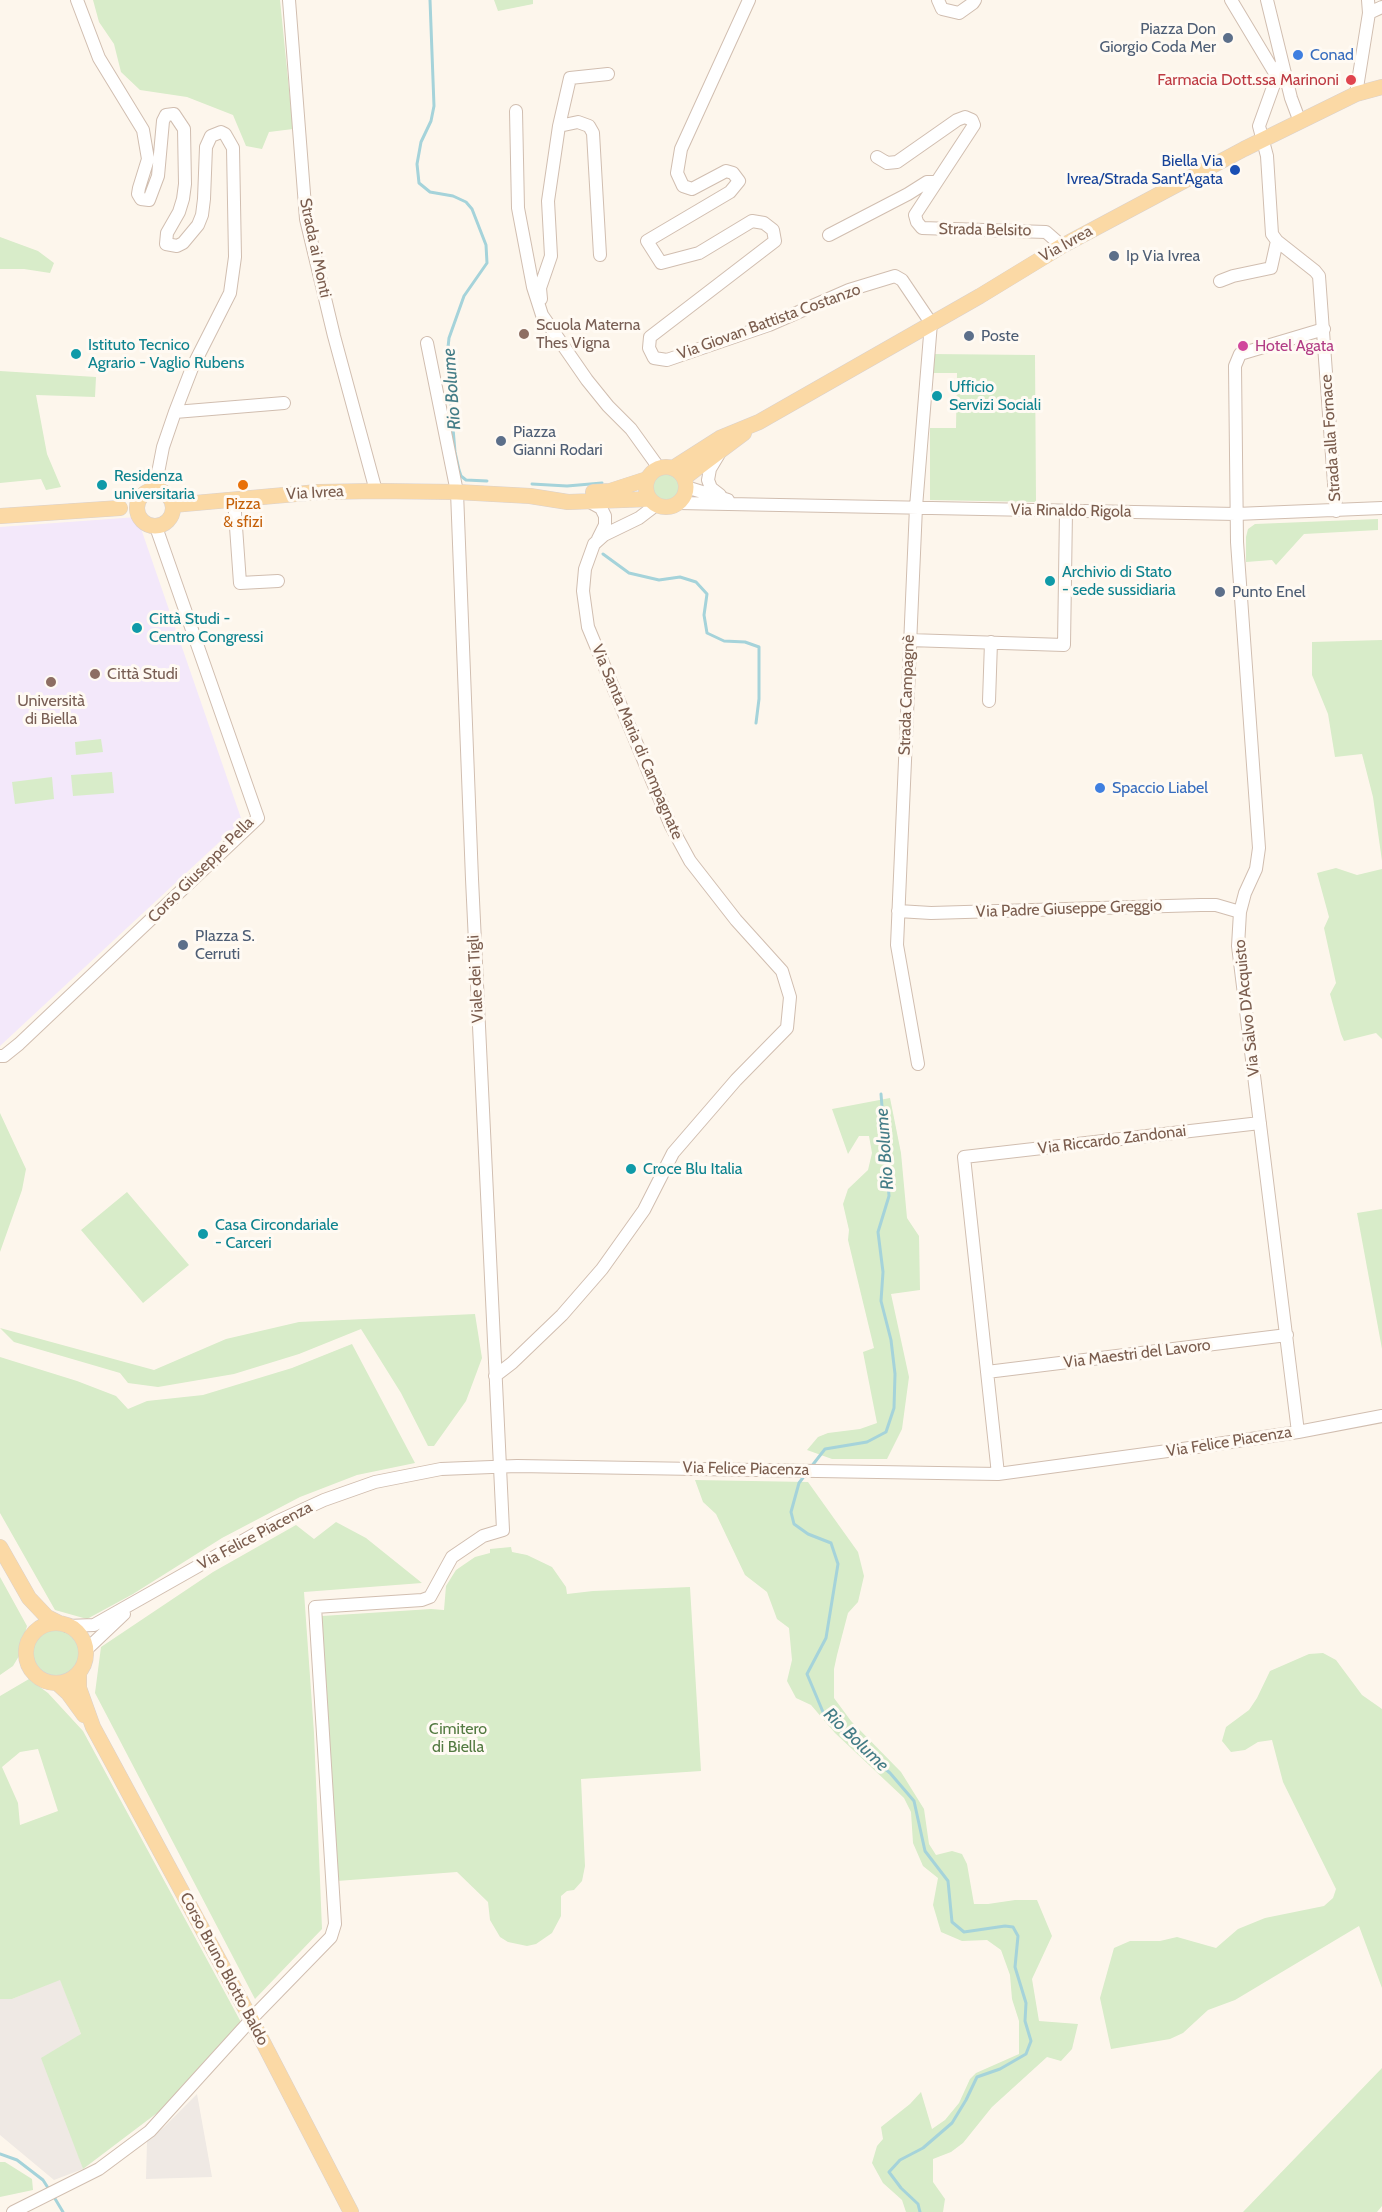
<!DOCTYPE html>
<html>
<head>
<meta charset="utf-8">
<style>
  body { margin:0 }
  canvas { display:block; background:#fdf6ec }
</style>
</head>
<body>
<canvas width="1382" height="2212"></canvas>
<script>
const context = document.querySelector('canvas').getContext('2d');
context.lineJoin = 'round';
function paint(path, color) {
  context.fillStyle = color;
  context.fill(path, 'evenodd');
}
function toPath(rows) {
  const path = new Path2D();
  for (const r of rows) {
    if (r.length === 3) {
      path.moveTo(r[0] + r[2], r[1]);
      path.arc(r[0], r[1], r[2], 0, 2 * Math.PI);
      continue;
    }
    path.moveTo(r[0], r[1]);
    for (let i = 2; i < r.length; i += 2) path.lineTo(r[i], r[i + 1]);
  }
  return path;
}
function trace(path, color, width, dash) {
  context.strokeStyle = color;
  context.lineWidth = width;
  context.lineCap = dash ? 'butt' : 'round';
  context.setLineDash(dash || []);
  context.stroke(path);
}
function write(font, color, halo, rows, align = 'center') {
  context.font = font + ' Cabin,sans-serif';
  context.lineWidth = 6;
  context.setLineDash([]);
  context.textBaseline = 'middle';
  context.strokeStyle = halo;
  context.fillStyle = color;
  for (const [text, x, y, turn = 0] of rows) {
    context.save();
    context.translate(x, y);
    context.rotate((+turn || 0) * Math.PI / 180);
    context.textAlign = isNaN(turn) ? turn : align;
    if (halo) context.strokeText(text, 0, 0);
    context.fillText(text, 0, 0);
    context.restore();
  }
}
const industrial = toPath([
  [60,1979,81,2034,67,2123,83,2169,54,2180,0,2135,0,1999,12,1999],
  [197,2094,212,2177,146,2179,147,2141,164,2127]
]);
const education = toPath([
  [137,517,242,821,0,1046,0,527]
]);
const green = toPath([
  [93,0,280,0,293,129,269,132,262,149,246,146,233,115,187,97,140,90,121,72,114,44,99,22],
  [494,0,533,0,533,4,498,11],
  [0,237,38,251,54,263,50,273,24,269,0,269],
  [931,354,1035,355,1036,502,930,500,930,428,956,428,957,373,930,373],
  [0,371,96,377,95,397,36,395,47,454,61,487,46,490,41,479,0,483],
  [666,486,15],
  [1378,519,1378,530,1304,534,1276,565,1272,560,1246,562,1246,537,1248,529,1255,524],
  [1382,640,1382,861,1373,797,1362,754,1335,757,1328,714,1312,675,1312,642],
  [101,739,103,752,76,755,75,742],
  [112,772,114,793,73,796,71,775],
  [52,777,54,799,15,804,12,782],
  [1336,868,1357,875,1382,869,1382,1039,1376,1033,1344,1041,1341,1034,1330,994,1336,983,1324,928,1329,917,1317,873],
  [890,1098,901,1153,907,1218,919,1236,920,1290,891,1294,909,1377,902,1429,887,1459,832,1459,807,1450,818,1437,828,1433,860,1429,877,1423,863,1352,874,1348,848,1240,849,1230,843,1204,848,1189,868,1170,872,1153,869,1136,859,1136,848,1154,832,1109],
  [0,1113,26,1169,22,1190,0,1252],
  [127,1192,189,1265,143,1303,81,1230],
  [1382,1209,1382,1349,1357,1213],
  [475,1314,482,1358,466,1401,434,1446,428,1446,401,1393,361,1329,299,1354,234,1374,158,1387,128,1383,120,1373,14,1342,0,1328,154,1370,226,1339,299,1322],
  [352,1344,415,1463,357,1475,300,1497,222,1538,133,1594,87,1619,55,1610,0,1513,0,1357,77,1381,116,1396,128,1409,147,1401,203,1395,292,1368],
  [695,1480,808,1482,858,1552,864,1576,858,1602,848,1613,837,1655,834,1669,834,1698,851,1721,901,1772,924,1809,929,1844,936,1855,952,1851,962,1854,967,1864,974,1904,988,1904,1015,1900,1037,1900,1052,1936,1032,1979,1039,2021,1078,2024,1072,2049,1061,2061,1047,2057,992,2107,963,2143,951,2152,933,2159,933,2182,945,2199,943,2212,906,2212,902,2200,883,2183,872,2163,877,2146,883,2139,881,2127,910,2104,921,2092,932,2129,945,2120,959,2103,970,2079,976,2073,1019,2054,1019,2021,1012,1999,1010,1975,1001,1950,987,1940,962,1941,941,1932,933,1905,938,1878,923,1866,913,1843,911,1812,904,1798,835,1733,811,1705,796,1698,787,1681,792,1660,789,1628,777,1619,767,1592,745,1575,716,1514,703,1502],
  [336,1522,366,1538,422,1583,304,1592,314,1733,322,1929,255,1999,95,1693,101,1647,213,1572,296,1525,314,1539],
  [511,1547,512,1552,527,1555,552,1567,566,1587,567,1594,593,1591,690,1587,701,1771,581,1779,585,1866,582,1881,574,1890,567,1891,561,1896,561,1916,552,1933,536,1944,527,1946,508,1942,500,1937,490,1920,488,1902,457,1872,337,1881,322,1616,431,1609,444,1610,446,1586,456,1570,475,1557,490,1553,490,1549],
  [0,1577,27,1626,19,1656,13,1666,0,1675],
  [56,1653,24],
  [1323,1653,1336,1660,1362,1695,1382,1709,1382,1988,1359,1926,1235,2000,1208,2010,1183,2033,1170,2039,1111,2049,1100,1998,1114,1948,1130,1941,1160,1941,1177,1937,1216,1948,1238,1929,1265,1918,1324,1906,1333,1898,1336,1889,1283,1782,1272,1740,1258,1742,1245,1750,1231,1752,1222,1741,1226,1727,1249,1710,1257,1698,1270,1671,1309,1654],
  [29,1679,48,1693,83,1731,242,2024,161,2110,83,2169,41,2058,81,2034,60,1980,12,1999,0,1999,0,1696],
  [38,1749,58,1811,20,1825,18,1803,2,1767,20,1752],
  [1382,2068,1382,2206,1377,2212,1243,2212],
  [0,2162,5,2162,32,2179,33,2190,0,2197]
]);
const stream = toPath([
  [430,0,434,106,431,121,421,142,417,164,419,183,430,192,453,196,466,202,472,209,486,245,487,263,464,296,449,338,447,357,455,452,459,470,461,476,466,480,487,481],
  [532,484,567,486,602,483],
  [603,554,629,573,659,580,680,577,696,582,707,594,704,615,707,633,724,641,745,642,759,647,759,699,756,723],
  [811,1467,825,1449,867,1442,886,1432,894,1408,895,1374,891,1340,881,1301,883,1272,878,1232,889,1196,881,1094],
  [805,1475,799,1483,791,1512,794,1524,808,1534,831,1543,838,1564,826,1638,807,1674,823,1712,855,1744,890,1773,914,1801,925,1851,948,1881,952,1922,964,1932,1005,1926,1013,1927,1018,1936,1015,1967,1026,2003,1025,2021,1031,2041,1026,2054,1000,2069,977,2077,966,2100,952,2123,923,2148,900,2160,889,2172,901,2188,918,2204,920,2212],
  [0,2154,17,2160,43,2180,50,2191],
  [54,2197,63,2212]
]);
const minor = toPath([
  [77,0,99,58,143,130,148,159,139,188,138,194,141,199,149,200,158,176,163,121,166,115,174,114,184,129,185,184,183,199,179,212,167,233,166,244,177,246,183,243,198,225,202,215,204,199,206,147,211,136,221,132,225,134,233,148,235,257,230,293,192,368,175,412,163,447,157,478,157,490],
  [289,0,306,219,334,336,376,491],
  [749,0,681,149,677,173,683,186,692,189,726,171,733,173,739,181,730,192,647,241,661,263,699,253,752,221,764,223,773,230,775,241,650,337,649,348,654,358,667,360,769,325,849,290,895,276,902,280,931,323,916,507,897,945,918,1064],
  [938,0,942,9,959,13,973,3,975,0],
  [1231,0,1276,75],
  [1267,0,1291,98,1300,122],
  [1369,13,1382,7],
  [1282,62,1259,126,1267,156,1272,234,1277,241,1315,271,1319,276,1336,511],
  [1356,94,1369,13,1368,0],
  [516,111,518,208,533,287,542,315,587,380,608,406,631,429,659,468],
  [559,126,578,122,589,126,593,133,600,255],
  [877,157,887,163,897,162,957,120,965,117,972,120,974,125,915,215,917,222,922,228,1046,232,1062,246],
  [829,235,908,194,927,182,936,182],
  [1220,281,1233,276,1271,268,1277,241],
  [541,299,540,288,551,256,548,201,559,126,570,78,608,74],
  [175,412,284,403],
  [719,454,710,469,708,480,711,488,720,495],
  [686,487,728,500],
  [234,499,240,583,278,581],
  [590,502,601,508,605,516,605,525,598,539],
  [678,503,1236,514,1382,508],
  [909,640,1064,645,1066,511],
  [989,701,991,642],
  [898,911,931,913,1201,905,1216,905,1240,912],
  [0,1056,4,1056,19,1044,258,818,156,527],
  [987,1372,1287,1335],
  [495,1376,512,1363,562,1315,602,1269,644,1210,673,1153,736,1080,787,1028,790,997,782,971,736,920,690,861,671,826,588,627,583,591,585,569,594,544,604,535,639,518,656,505],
  [1298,1432,1238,946,1240,912,1245,893,1256,869,1259,848,1237,542,1235,366,1240,354,1324,329],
  [998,1474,964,1157,1260,1123],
  [67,1626,94,1625,276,1522,324,1500,375,1482,441,1469,517,1466,998,1474,1197,1447,1298,1432,1382,1416],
  [86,1650,124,1614],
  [13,2212,99,2169,150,2131,258,2012,331,1937,335,1924,315,1607,422,1600,430,1597,452,1557,483,1536,503,1530,472,879,457,492,427,343]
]);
const major = toPath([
  [666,487,20],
  [673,468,720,438,759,422,980,296,1062,246,1244,149,1356,94,1382,87],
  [684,478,744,433],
  [155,508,18],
  [593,492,610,491,647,479],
  [173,505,318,492,376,491,457,492,530,496,568,502,650,499],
  [0,516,120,508],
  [0,1547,29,1598,47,1617,59,1623],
  [56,1653,30],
  [79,1672,79,1688,93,1727,252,2021,351,2212],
  [57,1683,68,1693,84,1715]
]);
const markers = [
  [1228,38,6,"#5c6f8a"],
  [1298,55,6,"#3f7fe0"],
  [1351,80,6,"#e0444e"],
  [1235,170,6,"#1a4fb4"],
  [1114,256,6,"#5c6f8a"],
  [524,334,6,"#8d6e63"],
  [969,336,6,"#5c6f8a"],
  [1243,346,6,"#d1479c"],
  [76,354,6,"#0f9aa8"],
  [937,396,6,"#0f9aa8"],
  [501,441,6,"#5c6f8a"],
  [102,485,6,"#0f9aa8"],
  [243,485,6,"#e8710a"],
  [1050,581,6,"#0f9aa8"],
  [1220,592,6,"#5c6f8a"],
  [137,628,6,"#0f9aa8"],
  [95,674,6,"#8d6e63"],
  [51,682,6,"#8d6e63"],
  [1100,788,6,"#3f7fe0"],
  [183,945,6,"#5c6f8a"],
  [631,1169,6,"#0f9aa8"],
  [203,1234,6,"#0f9aa8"]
];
const serviceNames = [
  ["Piazza Don",1216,29,"right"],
  ["Giorgio Coda Mer",1216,47,"right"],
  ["Ip Via Ivrea",1126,256],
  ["Poste",981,336],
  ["Piazza",513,432],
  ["Gianni Rodari",513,450],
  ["Punto Enel",1232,592],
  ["PIazza S.",195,936],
  ["Cerruti",195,954]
];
const shopNames = [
  ["Conad",1310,55],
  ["Spaccio Liabel",1112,788]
];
const healthNames = [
  ["Farmacia Dott.ssa Marinoni",1339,80]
];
const transitNames = [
  ["Biella Via",1223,161],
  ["Ivrea/Strada Sant'Agata",1223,179]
];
const streetNames = [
  ["Strada Belsito",985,230,1],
  ["Via Ivrea",1066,244,-29],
  ["Strada ai Monti",315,248,78],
  ["Via Giovan Battista Costanzo",769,322,-20],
  ["Strada alla Fornace",1331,438,-94],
  ["Via Ivrea",315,493,-3],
  ["Via Rinaldo Rigola",1071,511,1],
  ["Strada Campagnè",907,695,-88],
  ["Via Santa Maria di Campagnate",637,742,67],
  ["Corso Giuseppe Pella",201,870,-45],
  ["Via Padre Giuseppe Greggio",1069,909,-2],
  ["Viale dei Tigli",476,979,-93],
  ["Via Salvo D'Acquisto",1247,1008,-96],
  ["Via Riccardo Zandonai",1112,1140,-7],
  ["Via Maestri del Lavoro",1137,1354,-7],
  ["Via Felice Piacenza",1229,1442,-9],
  ["Via Felice Piacenza",746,1469,1],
  ["Via Felice Piacenza",255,1536,-28],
  ["Corso Bruno Blotto Baldo",224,1969,62]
];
const educationNames = [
  ["Scuola Materna",536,325],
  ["Thes Vigna",536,343],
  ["Città Studi",107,674],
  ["Università",51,701,"center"],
  ["di Biella",51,719,"center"]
];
const cultureNames = [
  ["Istituto Tecnico",88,345],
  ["Agrario - Vaglio Rubens",88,363],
  ["Ufficio",949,387],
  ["Servizi Sociali",949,405],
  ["Residenza",114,476],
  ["universitaria",114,494],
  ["Archivio di Stato",1062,572],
  ["- sede sussidiaria",1062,590],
  ["Città Studi -",149,619],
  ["Centro Congressi",149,637],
  ["Croce Blu Italia",643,1169],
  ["Casa Circondariale",215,1225],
  ["- Carceri",215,1243]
];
const hotelNames = [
  ["Hotel Agata",1255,346]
];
const foodNames = [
  ["Pizza",243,504],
  ["& sfizi",243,522]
];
const parkNames = [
  ["Cimitero",458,1729],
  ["di Biella",458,1747]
];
const waterNames = [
  ["Rio Bolume",452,389,-94],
  ["Rio Bolume",885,1149,-94],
  ["Rio Bolume",856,1740,44]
];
paint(industrial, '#efe9e4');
paint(education, '#f3e8fa');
paint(green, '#d8ecc9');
trace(stream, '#a5d3da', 3);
trace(minor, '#d1beb0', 14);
trace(major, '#dad1cd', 16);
trace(minor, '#fff', 12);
trace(major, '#fbd9a5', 15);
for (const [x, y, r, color] of markers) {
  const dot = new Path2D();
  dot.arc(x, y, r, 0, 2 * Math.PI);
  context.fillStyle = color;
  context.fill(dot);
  trace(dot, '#fffaf3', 2);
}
write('16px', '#4e5e75', '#fffaf3', serviceNames, 'left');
write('16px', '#366cbe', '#fffaf3', shopNames, 'left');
write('16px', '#be3a42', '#fffaf3', healthNames, 'right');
write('16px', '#164399', '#fffaf3', transitNames, 'right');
write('16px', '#7a5c4d', '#fffaf3', streetNames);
write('16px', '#785e54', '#fffaf3', educationNames, 'left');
write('16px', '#0d838f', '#fffaf3', cultureNames, 'left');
write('16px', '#b23c85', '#fffaf3', hotelNames, 'left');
write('16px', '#c56008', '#fffaf3', foodNames);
write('16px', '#537a41', '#fffaf3', parkNames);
write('italic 18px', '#437c86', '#fffaf3', waterNames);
</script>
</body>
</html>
